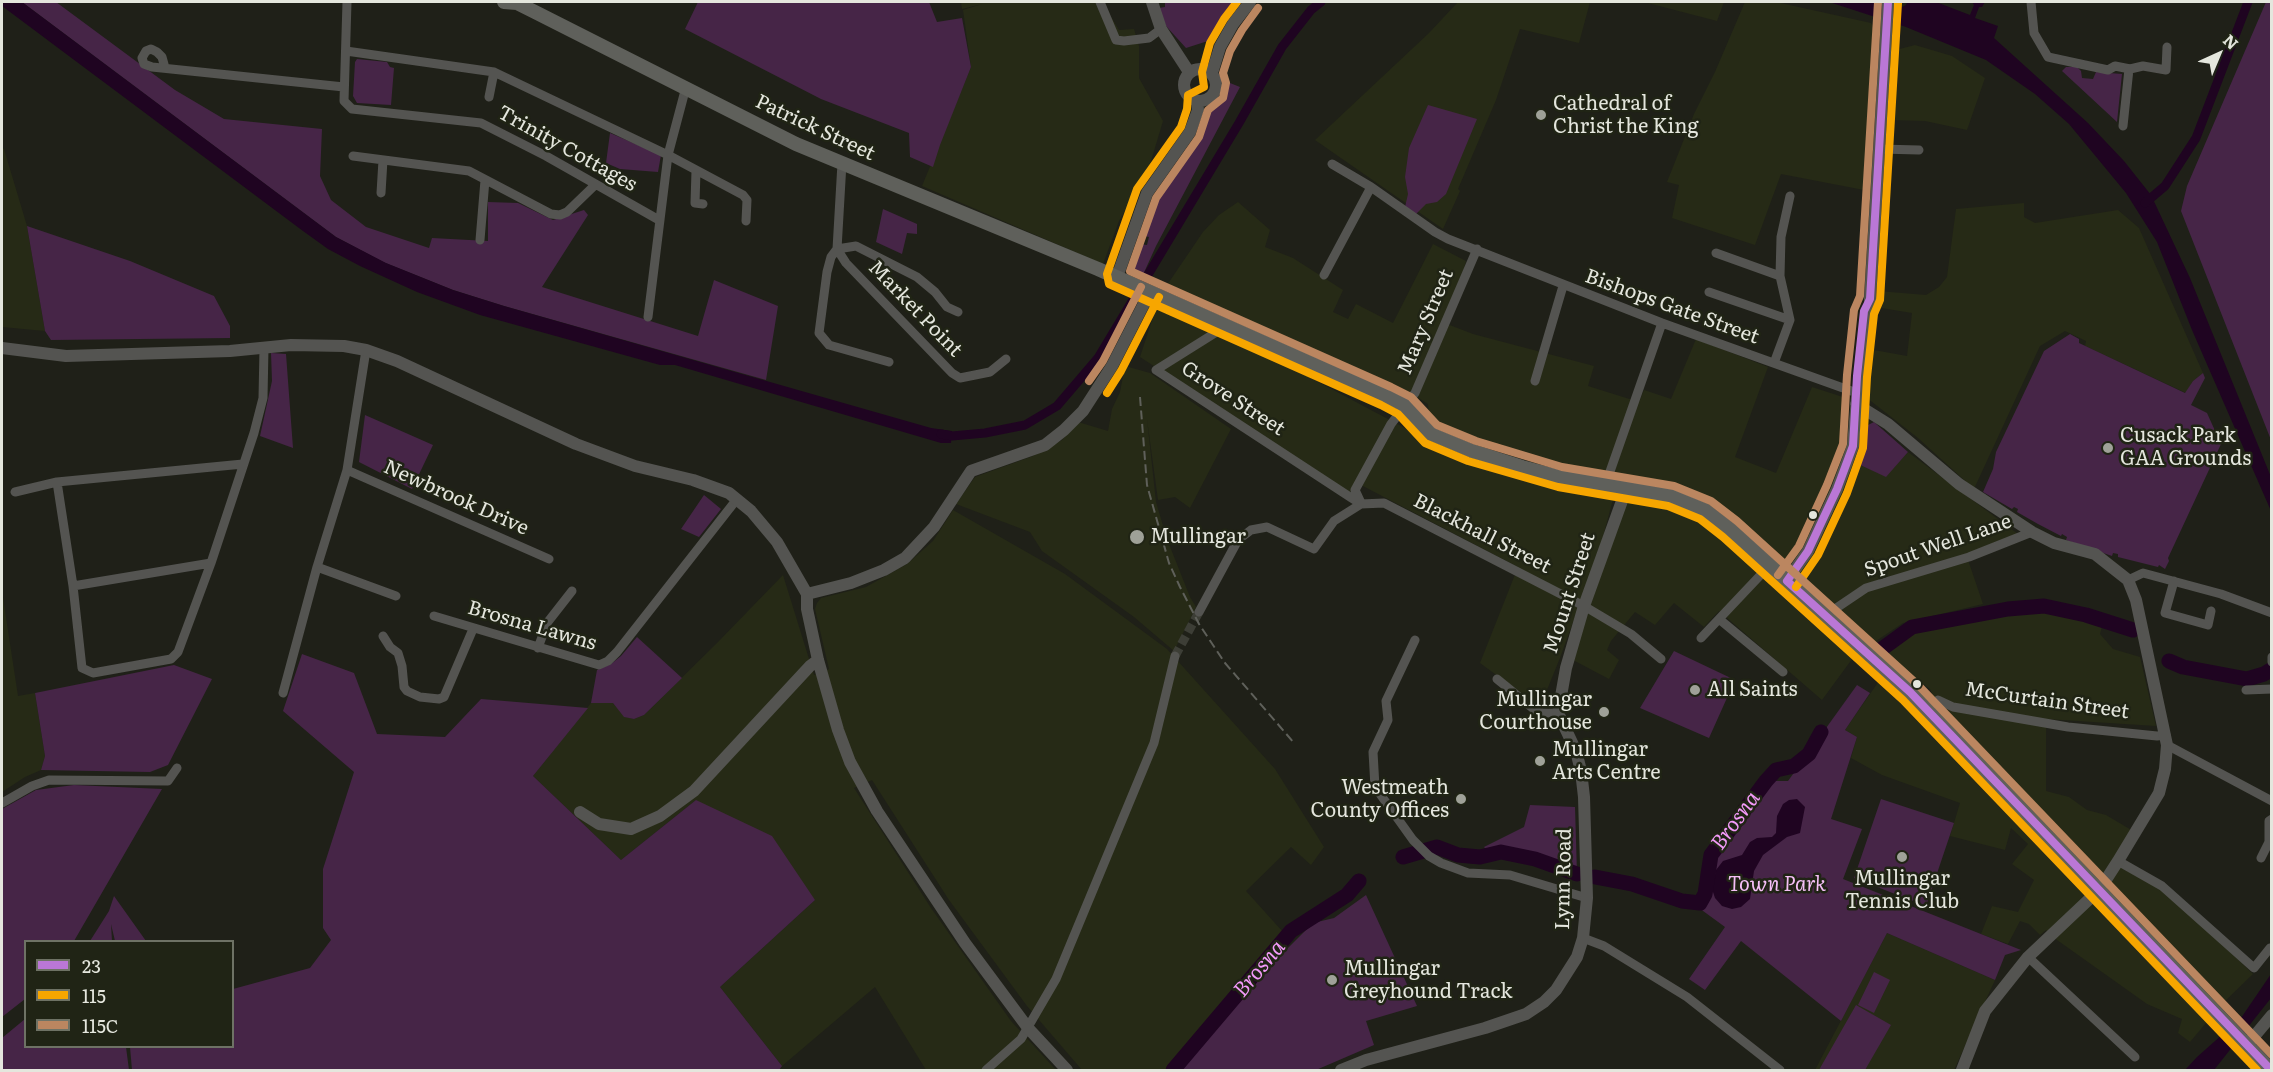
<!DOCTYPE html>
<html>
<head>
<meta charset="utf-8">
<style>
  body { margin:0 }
  #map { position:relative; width:2273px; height:1072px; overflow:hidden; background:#1f2018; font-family:Literata,serif }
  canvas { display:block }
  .frame { position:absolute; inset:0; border:3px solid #e4e6dd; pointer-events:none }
  .legend { position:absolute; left:24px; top:940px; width:210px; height:108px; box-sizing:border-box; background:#202415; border:2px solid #6e7265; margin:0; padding:8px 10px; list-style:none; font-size:18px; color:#e4e6dd }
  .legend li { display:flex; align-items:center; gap:12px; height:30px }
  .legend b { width:30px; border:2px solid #6e7265 }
  .north { position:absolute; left:2189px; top:24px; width:60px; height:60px; -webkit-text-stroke:4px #202415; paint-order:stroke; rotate:44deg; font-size:16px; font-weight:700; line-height:24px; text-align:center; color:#e4e6dd }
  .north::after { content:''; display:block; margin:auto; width:21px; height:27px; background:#e4e6dd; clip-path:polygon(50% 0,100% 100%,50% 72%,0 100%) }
</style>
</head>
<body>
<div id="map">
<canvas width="2273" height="1072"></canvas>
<div class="frame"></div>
<ul class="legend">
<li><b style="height:8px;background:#ba77d6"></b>23</li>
<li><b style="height:8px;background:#f7a600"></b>115</li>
<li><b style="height:8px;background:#bb8660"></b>115C</li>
</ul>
<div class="north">N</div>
</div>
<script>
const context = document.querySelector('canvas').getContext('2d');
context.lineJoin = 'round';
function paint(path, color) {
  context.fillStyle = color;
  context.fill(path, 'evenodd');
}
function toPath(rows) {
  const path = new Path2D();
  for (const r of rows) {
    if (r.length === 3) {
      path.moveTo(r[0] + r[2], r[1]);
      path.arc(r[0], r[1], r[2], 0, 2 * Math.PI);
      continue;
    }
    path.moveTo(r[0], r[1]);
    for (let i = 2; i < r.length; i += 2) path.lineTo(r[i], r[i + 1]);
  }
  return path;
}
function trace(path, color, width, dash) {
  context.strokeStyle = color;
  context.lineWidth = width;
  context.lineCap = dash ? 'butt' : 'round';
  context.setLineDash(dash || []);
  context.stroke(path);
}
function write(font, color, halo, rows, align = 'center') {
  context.font = font + ' Literata,serif';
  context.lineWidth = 5;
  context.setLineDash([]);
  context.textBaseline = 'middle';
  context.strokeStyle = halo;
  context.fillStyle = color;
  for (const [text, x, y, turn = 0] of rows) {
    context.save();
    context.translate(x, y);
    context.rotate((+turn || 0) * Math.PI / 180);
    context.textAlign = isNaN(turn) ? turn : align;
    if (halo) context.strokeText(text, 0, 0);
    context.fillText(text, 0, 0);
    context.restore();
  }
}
const built = toPath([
  [961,2,1102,2,1119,30,1134,29,1139,46,1139,78,1163,121,1148,171,1119,221,1103,264,922,186,971,67,963,10,982,4,962,9],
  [1458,2,1590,2,1579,43,1520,29,1496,100,1458,189,1460,191,1443,229,1315,140,1429,33],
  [1644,2,1724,2,1717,21],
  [1745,2,1776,2,1871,23,1874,28,1870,187,1864,190,1781,174,1755,245,1672,218,1679,185,1667,182,1694,114,1715,72],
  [1915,45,1952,56,1985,78,1967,130,1925,121,1891,120,1896,50],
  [2,148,4,149,27,226,45,331,2,327],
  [1238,202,1270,230,1265,247,1293,258,1343,290,1333,312,1348,319,1356,304,1393,323,1433,244,1466,261,1462,276,1411,393,1328,356,1236,320,1165,288,1203,232,1219,215],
  [2024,203,2024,217,2035,223,2118,210,2139,228,2203,373,2193,381,2186,393,2085,346,2086,341,2065,331,2040,346,1974,489,1918,438,1867,398,1874,350,1907,356,1912,313,1875,307,1878,291,1926,295,1939,287,1947,277,1956,209],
  [1158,302,1226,333,1435,444,1485,461,1616,488,1600,548,1560,658,1540,707,1480,663,1518,567,1361,485,1348,493,1140,357],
  [1447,324,1473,334,1594,366,1588,386,1639,402,1644,390,1671,399,1696,339,1768,367,1735,457,1776,473,1812,387,1846,398,1838,460,1858,464,1886,476,1908,452,2018,534,1966,554,1983,604,1903,623,1855,655,1822,700,1719,611,1704,627,1674,603,1655,625,1635,612,1611,641,1607,650,1619,660,1609,679,1573,660,1592,594,1634,479,1535,463,1442,433,1429,416,1428,404,1417,397],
  [1125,366,1150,373,1231,429,1190,508,1175,497,1158,500,1147,419,1156,502,1167,539,1190,597,1196,607,1174,651,1134,617,1042,551,1030,532,956,504,975,477,1033,456,1062,440,1078,422,1108,431,1112,409,1120,392],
  [953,510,1065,574,1167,649,1275,769,1324,847,1311,865,1291,847,1246,891,1283,932,1170,1070,1082,1070,1027,1006,949,900,872,780,854,788,931,908,1011,1021,1056,1070,926,1070,875,987,782,1066,720,987,815,900,696,800,621,860,533,776,591,703,613,703,625,717,634,719,644,715,718,642,783,575,814,675,829,669,815,609,817,603,821,598,866,587,907,564,933,541],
  [2,591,18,696,35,693,45,756,41,770,25,777,2,792],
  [2023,611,2056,612,2103,622,2100,634,2113,649,2140,657,2156,726,2046,719,2046,791,2069,797,2087,810,2106,815,2133,831,2114,862,2159,888,2193,916,2253,974,2222,1004,2190,1042,2178,1033,2182,1019,2147,1004,2057,940,2046,930,2040,935,2029,924,2020,921,2008,944,1981,934,1992,906,2018,912,2034,880,2012,864,2028,844,2011,828,2005,850,1950,836,1960,803,1882,775,1851,758,1857,737,1845,730,1879,681,1935,731,1944,720,1930,689,1881,654,1902,640,1919,631,1983,616],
  [1887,933,1995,980,1954,1070,1815,1070]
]);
const green = toPath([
  [22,2,56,2,175,90,224,119,322,129,320,176,331,200,366,227,429,248,432,238,488,241,488,202,518,203,553,220,584,210,588,215,542,287,698,336,714,280,778,306,766,380,504,306,453,290,383,262,336,237],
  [698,2,929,2,937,22,962,18,971,67,940,145,933,167,910,157,909,133,821,99,685,29],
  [1165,2,1233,2,1211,40,1186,48,1166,26,1159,8,1165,7],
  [2266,2,2272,2,2271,440,2181,211,2187,186],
  [357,59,387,62,390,67,394,68,391,105,357,103,353,96,355,62],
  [2066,67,2077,67,2081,71,2082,78,2093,79,2096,72,2122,74,2117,122,2062,71],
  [1225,81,1240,87,1156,246,1142,277,1133,269,1139,244,1147,245,1149,237,1141,235,1147,211,1166,180,1183,160,1201,132,1208,111,1224,93],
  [1428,105,1477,119,1446,194,1437,202,1426,204,1416,214,1405,207,1408,194,1405,177,1409,148],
  [610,133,661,155,658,172,620,169,606,163],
  [883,209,917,224,917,234,907,233,902,254,876,242],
  [27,226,130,261,214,296,230,326,230,338,51,340,45,331],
  [2070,334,2079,339,2079,343,2185,393,2193,381,2203,373,2205,378,2191,405,2207,413,2221,444,2168,558,2169,561,2165,569,2159,565,2158,567,2118,557,2118,554,2113,553,2112,556,2066,540,2067,537,2062,534,2061,536,2038,524,2017,512,2018,509,2014,507,2012,509,1983,492,1993,469,1996,452,2044,351],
  [271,353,286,354,293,448,260,436,272,381],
  [365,415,433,445,412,489,359,462],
  [1874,422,1908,452,1886,477,1858,464,1868,425],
  [704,495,721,509,699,537,681,529],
  [637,637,682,678,644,715,634,719,624,717,613,703,591,703,597,670,611,664,621,656],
  [1674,651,1735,680,1709,738,1640,708],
  [302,654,354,673,377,734,445,737,481,699,588,708,533,776,621,860,696,800,772,836,815,900,720,987,782,1066,779,1070,132,1070,130,1047,232,1046,233,989,310,968,331,940,323,928,323,869,354,772,283,711],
  [174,665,212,679,168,765,150,772,41,770,45,756,35,693],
  [1857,685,1870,693,1845,730,1857,737,1831,819,1862,829,1843,879,2021,950,2005,955,1995,980,1887,933,1841,1021,1741,941,1705,990,1689,979,1725,927,1699,908,1708,893,1716,853,1768,781,1788,781],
  [74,785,162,789,74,941,26,942,25,999,2,1017,2,809,36,790],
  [1881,799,1954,823,1926,906,1854,878],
  [1530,805,1575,807,1577,874,1535,859,1501,852,1490,854,1484,847,1524,827],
  [1366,895,1417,1006,1366,1021,1374,1045,1316,1070,1180,1070,1278,958,1313,923,1334,918],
  [114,896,146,941,115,941,111,924,112,941,90,941,109,911],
  [1874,972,1890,980,1874,1013,1858,1005],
  [1856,1005,1891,1025,1865,1070,1819,1070],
  [25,1019,26,1046,126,1047,129,1070,2,1070,2,1038]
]);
const water = toPath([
  [2,2,22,2,336,237,386,263,453,290,504,306,931,428,952,431,951,443,941,443,675,365,660,365,480,315,417,292,360,266,328,249,303,231,2,6],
  [1829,2,1878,2,1900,8,1906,5,1907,2,1936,2,1970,15,1974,5,1972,2,1985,2,1982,7,1979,7,1975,18,1998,26,1994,38,2088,123,2124,161,2151,195,2190,278,2271,477,2271,511,2192,330,2157,242,2126,193,2069,124,2035,94,1986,60,1906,27],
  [1797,799,1805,807,1800,833,1787,837,1763,855,1754,871,1750,899,1741,907,1732,909,1722,906,1715,898,1712,889,1716,870,1723,861,1742,855,1750,842,1757,838,1772,837,1776,833,1777,816,1783,804,1789,800],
  [2271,974,2271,998,2214,1070,2185,1070,2197,1057,2241,1018]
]);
const canal = toPath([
  [2145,203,2165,186,2196,138,2248,2],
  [941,434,952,436,985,433,1025,425,1057,406,1098,358,1239,123,1282,47,1311,10,1321,2]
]);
const river = toPath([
  [1879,651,1912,627,2008,609,2044,606,2086,615,2133,630],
  [2169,661,2183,667,2247,679,2264,674,2272,669],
  [1403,857,1437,847,1458,855,1480,857,1501,852,1535,859,1577,874],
  [1595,877,1632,884,1682,901,1700,903,1705,894,1711,855,1766,781,1776,770,1794,766,1809,754,1821,732],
  [1173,1070,1291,931,1347,895,1359,881]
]);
const minorTunnel = toPath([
  [1175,656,1199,612]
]);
const minor = toPath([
  [347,2,344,101,352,109,481,123,546,156,659,220],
  [1100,2,1116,40,1124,41,1149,38,1161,29],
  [2031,2,2034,33,2048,57,2108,70,2115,66,2130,69,2143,66,2166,70,2167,47],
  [346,51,494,72],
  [165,68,162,57,157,52,151,49,146,51,142,58,144,64,152,67,344,87],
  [489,97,494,72,668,155,743,195,747,200,746,221],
  [2123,126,2129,69],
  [1880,149,1919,150],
  [353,156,469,171,551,214,560,215,567,212,595,185],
  [842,163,837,249,831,257,827,272,819,333,829,345,889,362],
  [1332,164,1371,187,1435,232,1448,239,1662,323,1857,393],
  [696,171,695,203,703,204],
  [381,193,383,160],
  [480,240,485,180],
  [837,249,846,263,952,373,960,378,990,372,1006,359],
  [837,249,856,246,917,277,935,292,947,307,958,312],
  [1716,253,1780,276],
  [1324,275,1371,187],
  [1709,292,1790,320],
  [648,317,668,155,686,87],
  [1226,324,1215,333,1156,370,1350,497,1361,504,1384,503,1584,606,1631,634,1661,659],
  [1774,363,1790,320,1780,276,1781,237,1790,196],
  [1535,381,1563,286],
  [243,464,57,482,73,586,82,668,93,673,171,659,178,652,211,563,254,433,263,398,264,348],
  [347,470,549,559],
  [1606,483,1662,323],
  [15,492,57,482],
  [1361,503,1355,490,1391,424,1415,393,1477,249],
  [317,567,396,596],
  [2128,580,2143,573,2221,594,2272,613],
  [2174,581,2165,613,2208,625,2211,611],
  [73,586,211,563],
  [1199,612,1238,540,1251,530,1267,527,1314,549,1334,521,1361,504],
  [1826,615,1866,588,1969,557,2032,532],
  [434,616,599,665,608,661,617,652,737,499],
  [1719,619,1783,672],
  [383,636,390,647,398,653,402,666,404,687,407,691,420,697,439,699,444,697,473,629],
  [1701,638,1770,565],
  [1415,640,1386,701,1388,720,1373,752,1375,787,1413,840,1429,856,1441,863,1468,873,1510,875,1587,898],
  [538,648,547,623,572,591],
  [2272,657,2272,662],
  [1497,679,1535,710,1542,713,1558,713],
  [2246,690,2272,689],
  [283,693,317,567,347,470,366,350],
  [1926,709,1938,700,1953,707,2068,727,2157,736,2166,735],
  [2167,745,2272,801],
  [2,803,32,786,49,780,168,781,177,768],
  [2261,858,2269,842,2269,821,2272,819],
  [2118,861,2162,886,2254,968,2270,948],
  [1583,938,1604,946,1687,997,1780,1070],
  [2028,957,2135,1057],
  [986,1070,1021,1039,1056,979,1154,743,1175,656]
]);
const tertiary = toPath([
  [1152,2,1161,29,1189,72],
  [1200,85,16],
  [1212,73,1220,47,1233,24,1250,2],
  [1117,277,1147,193,1190,132,1198,110,1197,101],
  [2,348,66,356,230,351,291,345,344,346,366,350,397,361,576,444,635,466,693,480,729,493,751,511,777,542,807,594,807,609,818,660,838,730,850,762,877,811,965,943,1028,1028,1067,1070],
  [1857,393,1864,379,1871,312,1870,299,1888,2],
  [1856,404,1888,424,1959,484,2032,532,2054,543,2095,554,2128,580,2136,600,2167,745,2165,769,2159,793,2118,861,2100,889,2028,957,1985,1011,1962,1070],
  [1787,581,1808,551,1837,489,1853,446,1857,397],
  [807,594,851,583,884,570,905,558,934,527,971,471,1045,445,1064,430,1083,411,1112,366,1150,292],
  [580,812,599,824,631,829,660,816,694,791,810,666,818,660],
  [2247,1045,2272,1015],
  [1341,1070,1366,1060,1485,1028,1526,1014,1544,1002,1556,990,1577,957,1583,938,1587,898,1584,797,1581,771,1576,751,1558,713,1566,668,1584,606,1627,487]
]);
const secondary = toPath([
  [504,2,517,3,535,12,796,144,1098,269,1386,396,1404,405,1431,434,1472,451,1522,467,1560,477,1671,496,1705,510,1730,529,1910,692,2271,1070]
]);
const rail = toPath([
  [1140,397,1147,485,1169,563,1180,587,1199,624,1225,663,1295,744]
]);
const bus1 = toPath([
  [1787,581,1910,692,2271,1070],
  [1787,581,1808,551,1837,489,1853,446,1857,376,1864,311,1870,299,1888,2]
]);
const bus2 = toPath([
  [1237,2,1224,19,1210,43,1202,72,1204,87,1188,95,1187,109,1181,127,1137,189,1107,274,1109,284,1381,405,1398,414,1425,443,1468,461,1558,487,1668,506,1700,519,1723,537,1903,700,2257,1070],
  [1107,393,1121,371,1159,297],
  [1796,587,1818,555,1847,493,1863,448,1867,377,1874,314,1880,300,1898,3]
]);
const bus3 = toPath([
  [1258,8,1242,30,1230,51,1223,73,1226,83,1223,98,1208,110,1199,137,1156,198,1130,271,1391,387,1411,397,1437,425,1476,441,1562,467,1674,486,1711,501,1737,521,1918,685,2272,1055],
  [1089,381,1103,361,1141,287],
  [1778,575,1799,546,1827,485,1843,444,1847,375,1854,310,1860,296,1878,2]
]);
const markers = [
  [1541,115,6,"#9fa198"],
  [2108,448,6,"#9fa198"],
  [1813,515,5,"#e4e6dd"],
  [1137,537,8,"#9fa198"],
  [1917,684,5,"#e4e6dd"],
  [1695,690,6,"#9fa198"],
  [1604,712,6,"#9fa198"],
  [1540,761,6,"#9fa198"],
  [1461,799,6,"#9fa198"],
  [1902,857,6,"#9fa198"],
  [1332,980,6,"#9fa198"]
];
const poiNames = [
  ["Cathedral of",1553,104],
  ["Christ the King",1553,127],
  ["Cusack Park",2120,436],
  ["GAA Grounds",2120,459],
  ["Mullingar",1150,537],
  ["All Saints",1707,690],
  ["Mullingar",1592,700,"right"],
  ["Courthouse",1592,723,"right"],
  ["Mullingar",1552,750],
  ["Arts Centre",1552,773],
  ["Westmeath",1449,788,"right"],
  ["County Offices",1449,811,"right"],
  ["Mullingar",1902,879,"center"],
  ["Tennis Club",1902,902,"center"],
  ["Mullingar",1344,969],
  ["Greyhound Track",1344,992]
];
const streetNames = [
  ["Patrick Street",815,128,25],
  ["Trinity Cottages",567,149,29],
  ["Bishops Gate Street",1672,307,20],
  ["Market Point",915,309,46],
  ["Mary Street",1426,322,-67],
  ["Grove Street",1233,399,33],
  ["Newbrook Drive",456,498,24],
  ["Blackhall Street",1482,534,27],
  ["Spout Well Lane",1938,546,-19],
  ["Mount Street",1570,593,-72],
  ["Brosna Lawns",532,626,16],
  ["McCurtain Street",2047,701,8],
  ["Lynn Road",1564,879,-89]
];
const parkNames = [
  ["Town Park",1777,885]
];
const waterNames = [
  ["Brosna",1736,821,-54],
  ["Brosna",1260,969,-50]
];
paint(built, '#262a16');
paint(green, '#462547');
paint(water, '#1f0421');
trace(canal, '#1f0421', 9);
trace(river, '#1f0421', 15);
trace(minorTunnel, '#3d3e36', 9, [9, 4.5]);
trace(minor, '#545451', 9);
trace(tertiary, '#545451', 12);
trace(secondary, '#5f605b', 14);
trace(rail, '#5f605a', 2, [9, 4.5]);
trace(bus1, '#ba77d6', 8);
trace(bus2, '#f7a600', 8);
trace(bus3, '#bb8660', 8);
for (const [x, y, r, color] of markers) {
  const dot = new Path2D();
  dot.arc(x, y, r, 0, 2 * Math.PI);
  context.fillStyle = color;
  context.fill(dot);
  trace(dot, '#202415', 2);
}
write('20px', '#e4e6dd', '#202415', poiNames, 'left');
write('20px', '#e4e6dd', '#202415', streetNames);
write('italic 20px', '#f5bff7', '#202415', parkNames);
write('italic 21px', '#f299f7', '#202415', waterNames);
</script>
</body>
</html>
